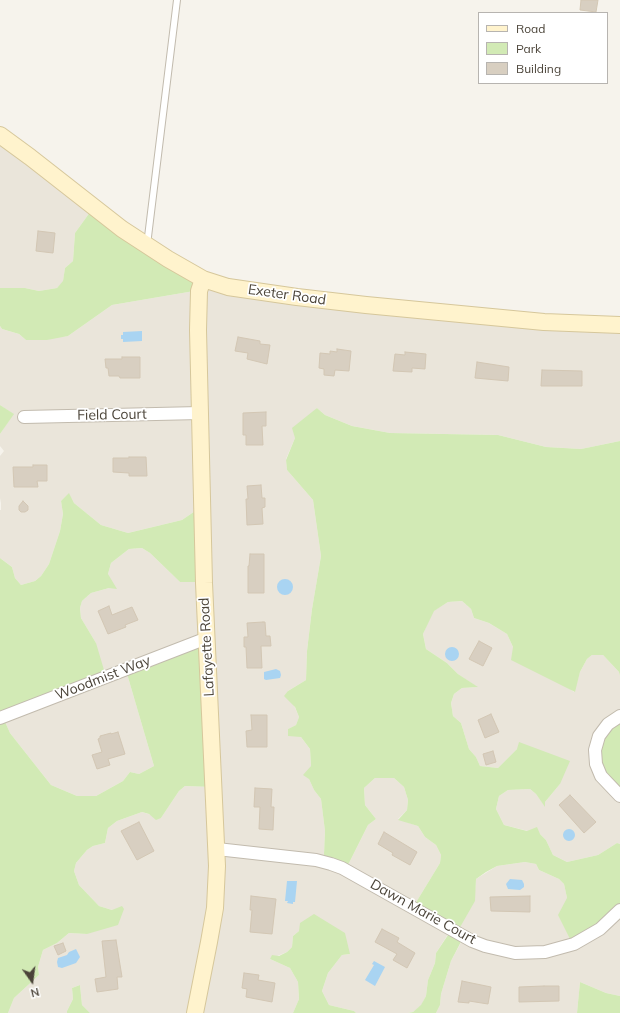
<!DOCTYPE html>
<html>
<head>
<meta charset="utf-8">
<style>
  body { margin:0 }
  #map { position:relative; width:620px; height:1013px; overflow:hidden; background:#f6f3ec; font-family:Mulish,sans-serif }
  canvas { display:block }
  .legend { position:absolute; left:478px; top:12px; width:130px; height:72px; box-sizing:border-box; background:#fff; border:1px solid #b7b4b0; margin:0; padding:5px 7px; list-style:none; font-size:12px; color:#4b4439 }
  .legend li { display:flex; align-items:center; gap:8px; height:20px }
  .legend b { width:20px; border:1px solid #b7b4b0 }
  .north { position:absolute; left:12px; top:961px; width:40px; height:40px; -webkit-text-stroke:3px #fff; paint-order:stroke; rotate:166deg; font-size:11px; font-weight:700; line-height:16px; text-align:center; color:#4b4439 }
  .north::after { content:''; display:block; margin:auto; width:14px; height:18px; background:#4b4439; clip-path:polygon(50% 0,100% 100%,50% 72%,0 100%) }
</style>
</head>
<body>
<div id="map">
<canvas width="620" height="1013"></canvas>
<ul class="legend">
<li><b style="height:5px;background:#fff3cd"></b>Road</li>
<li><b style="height:11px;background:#d2eab5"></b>Park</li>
<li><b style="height:11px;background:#d8cfc1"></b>Building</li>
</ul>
<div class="north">N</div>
</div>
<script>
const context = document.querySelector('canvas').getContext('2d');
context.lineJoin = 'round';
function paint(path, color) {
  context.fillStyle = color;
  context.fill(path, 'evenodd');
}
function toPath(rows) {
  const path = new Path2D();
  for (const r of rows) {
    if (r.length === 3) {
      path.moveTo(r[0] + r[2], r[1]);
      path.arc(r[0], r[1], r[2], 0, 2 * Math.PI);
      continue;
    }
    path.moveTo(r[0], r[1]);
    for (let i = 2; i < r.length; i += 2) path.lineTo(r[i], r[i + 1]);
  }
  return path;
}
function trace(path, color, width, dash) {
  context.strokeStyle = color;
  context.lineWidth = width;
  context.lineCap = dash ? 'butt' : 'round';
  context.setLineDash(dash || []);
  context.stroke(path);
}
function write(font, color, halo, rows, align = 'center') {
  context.font = font + ' Mulish,sans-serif';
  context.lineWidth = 3.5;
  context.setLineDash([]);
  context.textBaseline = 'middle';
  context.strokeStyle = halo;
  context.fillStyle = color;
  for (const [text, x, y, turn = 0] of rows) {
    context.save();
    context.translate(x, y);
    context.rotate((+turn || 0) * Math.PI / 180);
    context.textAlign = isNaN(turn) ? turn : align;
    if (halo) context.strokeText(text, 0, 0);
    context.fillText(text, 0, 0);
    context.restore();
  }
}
const residential = toPath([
  [0,136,93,208,75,233,73,261,65,268,63,282,57,288,39,291,25,288,0,288],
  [204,280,620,325,620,441,581,449,546,447,498,435,390,433,352,426,325,415,317,408,295,438,286,459,287,470,313,500,321,556,312,609,307,651,306,680,288,691,299,717,296,725,288,729,301,737,310,749,311,766,309,779,314,790,321,799,325,831,324,854,348,865,368,825,376,819,365,805,364,788,375,778,394,778,404,787,408,800,407,810,398,819,418,826,425,837,436,845,441,855,440,863,415,904,452,928,436,953,435,963,428,980,426,996,421,1006,413,1012,408,1013,356,1013,354,1011,329,1005,322,991,328,973,342,955,350,954,299,931,293,936,292,947,287,952,270,959,290,968,298,982,299,999,293,1013,90,1013,82,1005,80,985,72,988,73,999,67,1011,67,1013,8,1013,14,998,39,975,38,967,43,950,57,943,69,933,87,934,112,910,99,906,79,885,74,871,76,863,87,850,93,846,105,843,108,828,117,821,142,812,161,818,179,791,185,786,213,787,125,667,154,766,139,774,130,772,123,781,96,796,77,796,51,785,10,733,2,715,96,643,81,618,80,608,82,601,91,593,109,588,108,574,111,563,129,549,142,548,150,553,180,582,201,507,182,520,128,533,101,525,74,503,69,494,61,501,63,514,60,531,49,564,41,576,35,581,21,585,15,578,12,567,0,558,0,510,1,510,1,503,0,498,0,456,4,451,0,446,0,434,13,414,0,405,0,326,2,329,19,334,26,340,68,336,112,305,200,290],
  [462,601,471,609,474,618,489,623,507,634,513,647,574,692,580,672,587,659,592,655,603,655,619,672,620,676,620,844,617,843,598,855,567,862,553,855,546,840,540,834,504,825,496,809,499,796,508,790,530,789,536,794,545,806,545,802,560,784,517,749,498,768,480,766,476,757,469,749,461,723,453,716,451,703,454,694,462,688,477,687,458,674,447,663,426,649,423,634,433,611,448,602],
  [525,862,536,864,539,870,559,879,564,884,567,898,620,906,620,996,606,993,580,982,577,1013,436,1013,440,1005,441,994,451,961,465,935,459,929,475,891,476,879,497,866]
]);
const green = toPath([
  [93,208,201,277,200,290,112,305,68,336,47,340,26,340,19,334,2,329,0,326,0,288,25,288,39,291,57,288,63,281,65,268,73,261,75,233],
  [0,405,14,414,0,434],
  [317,408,325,415,352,426,390,433,498,435,546,447,581,449,620,441,620,676,619,672,603,655,592,655,587,659,580,672,575,692,511,660,513,647,507,634,489,623,474,618,471,609,462,601,448,602,434,611,423,634,426,649,447,663,458,674,478,687,462,688,454,694,451,703,453,716,461,723,469,749,476,757,480,766,498,768,517,749,519,742,570,761,560,784,545,802,545,807,536,794,530,789,508,790,499,796,496,809,504,825,527,831,537,827,540,834,546,840,553,855,567,862,598,855,617,843,620,844,620,906,616,913,575,940,570,939,558,915,567,898,564,884,559,879,539,870,536,864,525,862,497,866,486,872,476,879,475,901,459,929,465,934,451,961,441,994,440,1005,436,1013,408,1013,413,1012,421,1005,426,996,428,980,435,963,436,953,452,929,415,904,440,863,441,855,436,845,425,837,418,826,398,820,407,810,408,800,404,787,394,778,375,778,364,788,365,805,376,819,368,825,348,865,325,859,324,854,325,831,321,799,314,790,309,779,303,775,311,766,310,749,301,737,288,736,288,729,296,725,299,717,295,707,284,696,288,691,306,680,307,651,312,609,321,556,313,500,287,470,286,460,295,438,292,428],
  [69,493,74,503,101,525,128,533,182,520,201,507,204,582,180,582,150,553,142,548,129,549,111,563,108,574,117,589,109,588,91,593,82,601,80,608,81,618,96,643,104,670,102,673,2,715,10,733,51,785,77,796,96,796,123,781,130,772,139,774,154,766,125,667,204,642,213,787,185,786,179,791,161,818,156,820,149,814,142,812,117,821,108,828,105,843,93,846,87,850,76,863,74,871,79,885,99,906,112,910,122,906,124,909,118,925,87,934,69,933,57,943,43,950,38,967,39,975,14,998,8,1013,0,1013,0,558,12,567,15,578,21,585,35,581,41,576,49,564,60,531,63,514,61,501],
  [620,714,620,794,612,787,594,748],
  [314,914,345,933,350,954,342,955,328,973,322,991,329,1005,354,1011,356,1013,293,1013,299,999,298,982,290,968,270,959,272,955,279,956,287,952,292,947,293,936,299,931,300,923],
  [580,982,606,993,620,996,620,1013,577,1013],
  [80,985,82,1005,90,1013,67,1013,67,1011,73,999,72,988]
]);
const water = toPath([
  [142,331,142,341,123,342,123,339,121,339,121,335,123,335,123,332],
  [285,587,8],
  [452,654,7],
  [276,669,280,671,281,675,280,678,266,680,264,679,264,672],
  [569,835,6],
  [510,879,522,880,524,884,524,887,520,890,508,889,506,884],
  [287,881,297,881,295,902,293,902,293,904,287,903,288,901,285,901],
  [76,949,80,957,76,963,62,968,58,967,57,962,58,958,67,955,69,952],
  [374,961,385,967,375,986,365,980,374,965,372,964]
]);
const building = toPath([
  [581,0,598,0,596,12,580,10,581,0],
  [38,231,55,233,53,253,36,251,38,231],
  [238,337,260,341,260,344,270,345,267,364,247,359,248,353,235,351,238,337],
  [337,349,351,351,349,371,335,370,334,376,324,375,324,369,319,368,320,353,330,354,330,351,337,352,337,349],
  [405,352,426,354,425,369,412,368,412,372,393,371,395,354,405,355,405,352],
  [122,357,140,357,140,378,120,378,119,376,109,376,108,368,106,368,105,359,122,359,122,357],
  [477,362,509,367,508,381,475,378,477,362],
  [542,370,582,371,582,386,541,386,542,370],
  [266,412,266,426,262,426,263,445,246,445,246,435,243,435,243,413,266,412],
  [129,457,146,457,147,476,129,476,129,473,113,472,113,458,129,458,129,457],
  [33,465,47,465,47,481,37,481,38,487,14,487,13,467,33,467,33,465],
  [261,485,262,498,265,498,265,507,262,508,263,524,247,525,246,499,248,499,247,486,261,485],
  [23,501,28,506,28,510,25,512,21,512,19,510,19,506,23,501],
  [250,554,264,554,264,593,248,593,248,566,249,566,250,554],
  [109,606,112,615,132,607,138,620,125,625,126,627,108,634,98,611,109,606],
  [263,622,265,622,266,636,270,636,271,646,261,646,262,668,247,668,246,647,244,647,244,637,248,637,247,623,263,622],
  [479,641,492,648,483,666,469,659,479,641],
  [491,714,499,732,485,738,478,720,491,714],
  [251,715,267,715,267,747,247,747,246,731,252,730,251,715],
  [118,732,125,754,108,759,110,765,97,769,92,755,102,752,98,739,100,738,100,736,111,733,111,734,118,732],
  [493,751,496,762,486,765,483,754,493,751],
  [255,788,272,789,271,807,274,807,273,830,259,829,260,807,254,807,255,788],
  [570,795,596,822,584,833,559,805,570,795],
  [139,822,154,851,137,860,121,831,139,822],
  [384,832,417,852,410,865,392,855,393,853,378,844,384,832],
  [251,896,276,899,272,934,250,932,252,910,250,910,251,896],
  [530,896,530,912,491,911,490,897,530,896],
  [382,929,399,938,397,942,415,953,407,968,393,960,397,954,375,942,382,929],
  [116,940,122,977,117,977,118,989,97,992,95,979,106,977,102,941,116,940],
  [63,943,66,951,58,955,54,946,63,943],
  [244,973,259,975,258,980,275,983,272,1002,246,997,247,989,242,988,244,973],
  [462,981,491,987,488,1004,469,1001,469,1003,458,1002,462,981],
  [544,986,559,986,559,1001,519,1002,519,987,544,986]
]);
const lane = toPath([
  [147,245,177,0]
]);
const street = toPath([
  [24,417,200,413],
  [620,716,608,724,599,736,595,750,596,764,601,776,620,796],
  [0,718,207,638],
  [217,849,316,860,331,864,342,868,472,941,485,946,515,953,545,952,574,944,600,929,620,910]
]);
const secondary = toPath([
  [0,135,30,157,122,229,168,259,203,279,228,287,297,297,366,305,544,322,620,325],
  [195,1013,209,942,215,908,217,866,204,583,198,330,199,291,203,279]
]);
const streetNames = [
  ["Exeter Road",287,295,8],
  ["Field Court",112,415,-1],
  ["Lafayette Road",207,647,-93],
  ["Woodmist Way",103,678,-21],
  ["Dawn Marie Court",423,912,29]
];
paint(residential, '#eae5da');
paint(green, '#d2eab5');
paint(water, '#a9d4f2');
paint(building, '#d8cfc1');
trace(building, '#d3c7b4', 1);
trace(lane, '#c2bbae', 8);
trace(street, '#c2bbae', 14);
trace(secondary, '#d6c79b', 18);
trace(lane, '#fff', 6);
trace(street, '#fff', 12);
trace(secondary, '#fff3cd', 16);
write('14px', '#4b4439', '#fff', streetNames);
</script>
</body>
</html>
